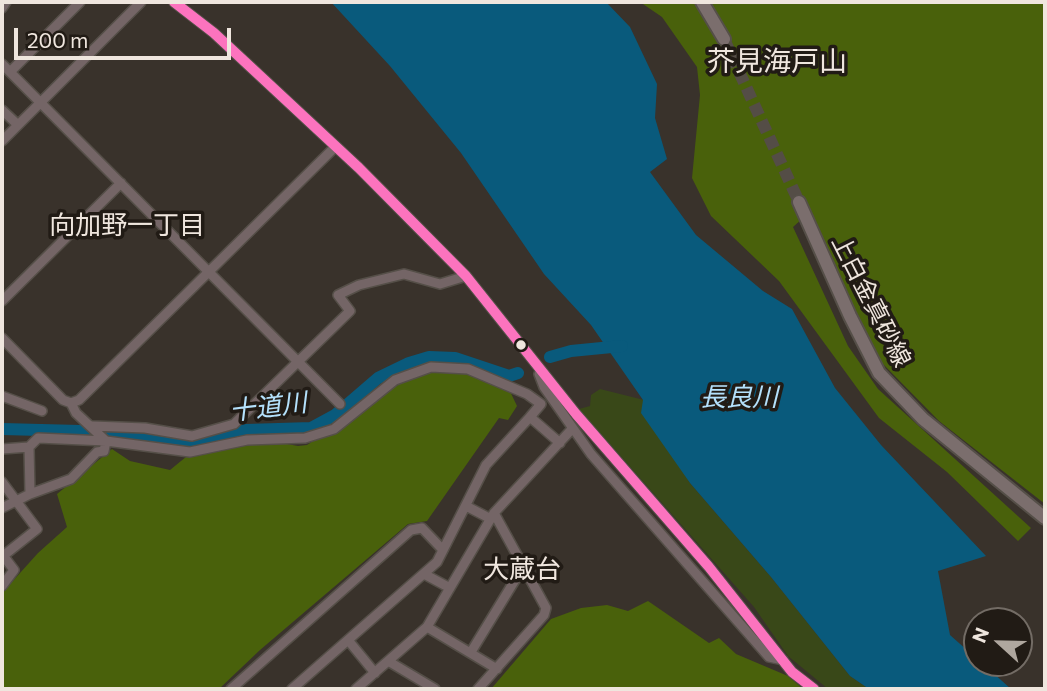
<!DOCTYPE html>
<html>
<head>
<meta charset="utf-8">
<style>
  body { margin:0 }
  #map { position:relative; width:1047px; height:691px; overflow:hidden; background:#39322b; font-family:Commissioner,sans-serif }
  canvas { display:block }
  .frame { position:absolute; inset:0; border:4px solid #efe6de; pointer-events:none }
  .north { position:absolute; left:963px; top:607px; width:70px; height:70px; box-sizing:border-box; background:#211b15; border:2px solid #736c65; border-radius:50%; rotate:292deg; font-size:19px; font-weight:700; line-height:28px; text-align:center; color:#efe6de }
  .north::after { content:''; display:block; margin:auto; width:24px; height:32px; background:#afa79f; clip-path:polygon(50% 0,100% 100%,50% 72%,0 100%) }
  .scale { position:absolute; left:14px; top:28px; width:217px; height:32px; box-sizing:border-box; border:4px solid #efe6de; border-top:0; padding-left:9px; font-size:21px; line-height:24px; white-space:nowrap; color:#efe6de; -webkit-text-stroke:5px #211b15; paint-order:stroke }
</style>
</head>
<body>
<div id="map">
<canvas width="1047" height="691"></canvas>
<div class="frame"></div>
<div class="north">N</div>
<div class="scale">200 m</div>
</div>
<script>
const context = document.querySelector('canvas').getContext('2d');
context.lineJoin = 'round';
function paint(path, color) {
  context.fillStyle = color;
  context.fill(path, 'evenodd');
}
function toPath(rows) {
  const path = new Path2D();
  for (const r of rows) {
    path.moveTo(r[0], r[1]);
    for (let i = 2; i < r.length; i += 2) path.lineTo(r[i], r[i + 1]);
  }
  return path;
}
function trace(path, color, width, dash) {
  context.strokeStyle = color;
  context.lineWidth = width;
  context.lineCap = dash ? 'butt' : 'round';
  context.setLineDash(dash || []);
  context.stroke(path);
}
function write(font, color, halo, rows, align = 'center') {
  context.font = font + ' Commissioner,"Noto Sans JP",sans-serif';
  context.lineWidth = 7;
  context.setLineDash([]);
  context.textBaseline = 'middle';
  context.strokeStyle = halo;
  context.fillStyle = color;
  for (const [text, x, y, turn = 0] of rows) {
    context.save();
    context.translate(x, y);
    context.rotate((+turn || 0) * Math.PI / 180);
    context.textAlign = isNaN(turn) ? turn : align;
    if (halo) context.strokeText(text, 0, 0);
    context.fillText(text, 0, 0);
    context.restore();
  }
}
const green = toPath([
  [600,389,644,400,690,483,771,577,850,676,869,689,828,689,788,656,754,607,579,409,590,406,591,395]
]);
const forest = toPath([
  [640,2,1045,2,1045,504,939,421,881,362,837,276,803,218,793,227,848,346,878,389,1031,528,1018,541,947,472,879,418,779,281,711,216,692,178,700,95,697,67,662,17],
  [455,366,507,385,517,406,508,420,499,418,427,521,408,524,260,650,219,689,2,689,2,593,38,553,67,527,57,494,112,449,130,461,170,470,192,452,248,437,298,446,307,445,419,371],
  [648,601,709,643,719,638,736,654,788,676,803,689,491,689,551,619,581,608,607,605,628,611]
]);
const water = toPath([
  [331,2,606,2,630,27,657,84,655,118,667,159,650,172,696,235,763,291,792,309,835,388,881,445,986,556,938,571,950,635,977,659,977,663,982,663,1011,689,869,689,850,676,771,577,690,483,641,413,643,400,591,325,544,274,461,153,390,66]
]);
const river = toPath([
  [550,357,571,351,622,346],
  [2,429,119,432,193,442,246,430,311,428,335,415,378,378,409,363,429,357,455,358,509,376,518,373]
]);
const majorTunnel = toPath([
  [724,39,799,202]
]);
const minor = toPath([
  [174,2,214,33,359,168,466,276,576,414,709,567,792,672,814,689],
  [2,8,6,2],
  [2,64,340,404],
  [10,72,80,2],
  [2,110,18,125],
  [2,141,141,2],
  [2,301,121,183],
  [2,338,63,400,71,403,76,413,106,441],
  [539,374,544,387,591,454,769,657,783,660],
  [2,396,42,411],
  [71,403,79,400,335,147],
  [92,426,145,428,192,436,234,424,350,311,338,295,359,285,404,274,440,284,466,276],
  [2,449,29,447],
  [2,482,37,529,3,556],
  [30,494,29,447,38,438,106,441,190,452,247,440,305,438,334,429,395,380,431,367,468,369,527,394,541,404,530,417],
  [466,506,491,519],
  [2,508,30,494,71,479,97,452,104,451,106,441],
  [2,554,14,570,2,586],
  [424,574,450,588],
  [427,627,497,669],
  [348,640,375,673],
  [471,652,523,567],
  [388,661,435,689],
  [231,689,411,530,422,528,443,550],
  [292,689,437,562,486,465,530,417,560,443],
  [356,689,427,627,494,513,572,429],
  [478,689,544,615,546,608,494,513]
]);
const major = toPath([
  [702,2,724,39],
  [799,202,850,316,879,373,923,419,1045,518]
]);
const bus1 = toPath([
  [174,2,214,33,359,168,466,276,576,414,709,567,792,672,814,689]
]);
const markers = [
  [521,345,6,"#efe6de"]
];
const streetNames = [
  ["上白金真砂線",871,301,63]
];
const neighbourhoodNames = [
  ["向加野一丁目",127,225],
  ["大蔵台",522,569]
];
const waterNames = [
  ["長良川",739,397],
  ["十道川",268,407,-7]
];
const quarterNames = [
  ["芥見海戸山",777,62]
];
paint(green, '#394818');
paint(forest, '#49610b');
paint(water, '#095a7c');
trace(river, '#095a7c', 12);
trace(majorTunnel, '#544d46', 12, [12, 6]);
trace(minor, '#554f48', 12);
trace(major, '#554f48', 16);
trace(minor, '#746566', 9);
trace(major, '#7b6e6d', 12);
trace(bus1, '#fc73be', 10);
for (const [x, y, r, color] of markers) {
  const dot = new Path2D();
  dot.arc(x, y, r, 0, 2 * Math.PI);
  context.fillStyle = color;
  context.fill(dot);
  trace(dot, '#211b15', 2.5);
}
write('24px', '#efe6de', '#211b15', streetNames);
write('26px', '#efe6de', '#211b15', neighbourhoodNames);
write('italic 26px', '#b4e1fc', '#211b15', waterNames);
write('28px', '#efe6de', '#211b15', quarterNames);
</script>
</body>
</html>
